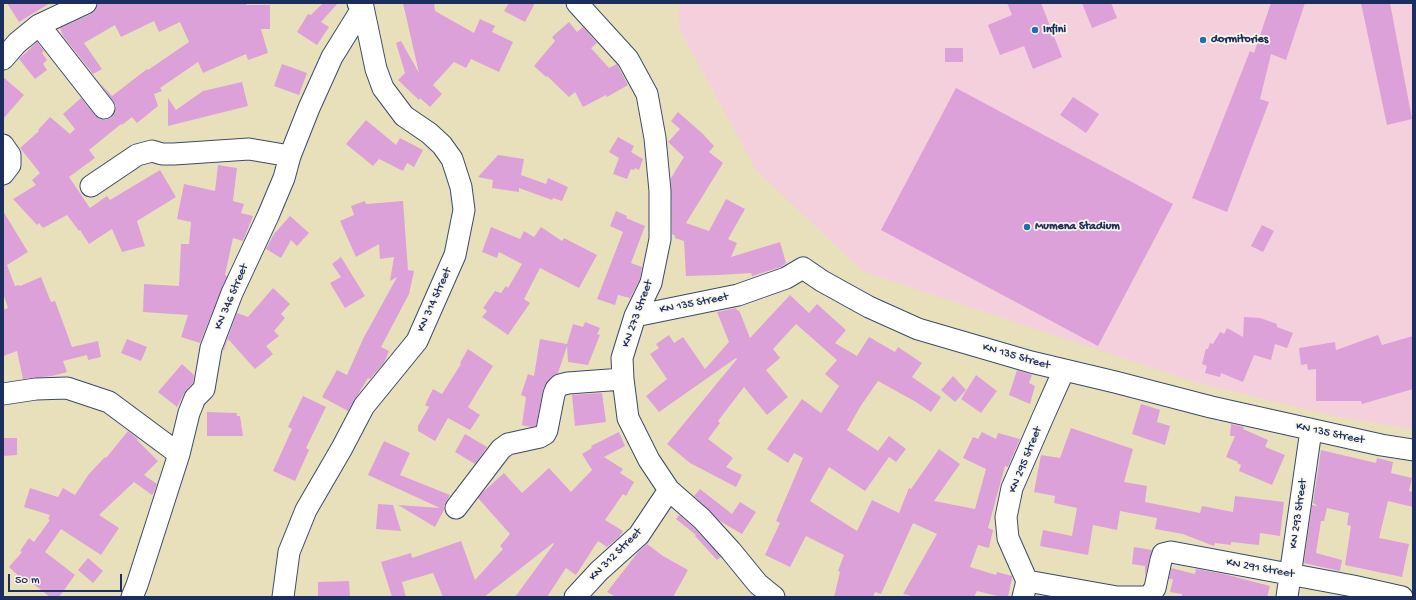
<!DOCTYPE html>
<html>
<head>
<meta charset="utf-8">
<style>
  body { margin:0 }
  #map { position:relative; width:1416px; height:600px; overflow:hidden; background:#e8e0bb; font-family:"Gochi Hand",sans-serif }
  canvas { display:block }
  .frame { position:absolute; inset:0; border:4px solid #1b2f5e; pointer-events:none }
  .scale { position:absolute; left:8px; top:574px; width:114px; height:18px; box-sizing:border-box; border:2px solid #1b2f5e; border-top:0; padding-left:5px; font-size:12px; line-height:14px; white-space:nowrap; color:#1b2f5e; -webkit-text-stroke:3px #fbf7ec; paint-order:stroke }
</style>
</head>
<body>
<div id="map">
<canvas width="1416" height="600"></canvas>
<div class="frame"></div>
<div class="scale">50 m</div>
</div>
<script>
const context = document.querySelector('canvas').getContext('2d');
context.lineJoin = 'round';
function paint(path, color) {
  context.fillStyle = color;
  context.fill(path, 'evenodd');
}
function toPath(rows) {
  const path = new Path2D();
  for (const r of rows) {
    path.moveTo(r[0], r[1]);
    for (let i = 2; i < r.length; i += 2) path.lineTo(r[i], r[i + 1]);
  }
  return path;
}
function trace(path, color, width, dash) {
  context.strokeStyle = color;
  context.lineWidth = width;
  context.lineCap = dash ? 'butt' : 'round';
  context.setLineDash(dash || []);
  context.stroke(path);
}
function write(font, color, halo, rows, align = 'center') {
  context.font = font + ' "Gochi Hand",sans-serif';
  context.lineWidth = 3.5;
  context.setLineDash([]);
  context.textBaseline = 'middle';
  context.strokeStyle = halo;
  context.fillStyle = color;
  for (const [text, x, y, turn = 0] of rows) {
    context.save();
    context.translate(x, y);
    context.rotate((+turn || 0) * Math.PI / 180);
    context.textAlign = isNaN(turn) ? turn : align;
    if (halo) context.strokeText(text, 0, 0);
    context.fillText(text, 0, 0);
    context.restore();
  }
}
const built = toPath([
  [679,3,1413,3,1413,429,1344,418,1197,383,862,271,756,170,679,28]
]);
const building = toPath([
  [7,3,50,3,19,22],
  [98,3,247,3,246,5,270,5,270,29,261,29,268,53,248,60,246,54,203,73,198,62,160,88,162,91,154,94,158,106,137,123,132,117,122,125,121,124,89,150,95,158,69,177,90,208,107,196,110,200,160,170,176,197,137,221,145,246,122,252,112,229,89,244,80,230,79,231,67,215,43,228,39,223,37,225,13,199,36,185,32,180,40,173,20,148,39,131,38,130,50,117,70,134,75,129,63,114,81,98,95,115,99,119,105,120,111,118,115,113,116,106,113,101,100,83,112,96,147,69,148,70,189,42,180,22,159,32,154,21,121,37,115,25,84,43,102,69,93,74,63,36,60,28,91,14,96,10],
  [323,3,338,3,321,22,329,27,317,45,297,32,308,14,311,15],
  [403,3,434,3,435,11,474,33,480,19,495,26,492,32,513,42,499,72,471,59,466,68,454,62,433,85,442,94,430,107,420,98,419,100,398,80,405,73,396,43,401,41,419,73],
  [509,3,535,3,525,22,504,11],
  [1007,3,1041,3,1062,57,1033,69,1024,46,1000,55,988,25,1012,15],
  [1082,3,1111,3,1117,18,1092,28],
  [1271,3,1305,3,1286,60,1271,54,1260,99,1269,102,1227,212,1192,198,1250,51,1254,53],
  [1361,3,1390,3,1412,119,1387,125],
  [569,22,577,32,583,27,597,43,591,48,609,68,617,64,628,85,607,97,606,95,583,107,575,92,569,97,547,76,546,77,534,66,555,41,552,37],
  [37,42,44,51,42,53,47,60,43,64,47,70,35,79,19,59],
  [945,48,963,48,963,62,945,62],
  [282,64,307,73,299,95,274,86],
  [3,77,24,95,3,119],
  [242,82,248,106,168,126,168,98,176,110,203,91],
  [956,88,1173,204,1098,346,881,230],
  [1073,97,1099,114,1086,133,1060,115],
  [678,112,703,134,714,146,709,152,723,163,686,223,709,231,726,199,745,209,728,239,737,243,731,257,780,242,786,263,781,267,752,276,751,273,719,275,686,276,684,241,675,238,675,236,672,234,671,178,684,157,668,142,680,129,671,121],
  [366,120,396,145,400,138,423,150,414,167,407,163,403,171,379,159,373,166,346,144],
  [618,137,634,146,631,152,643,159,639,170,635,168,634,170,631,169,627,179,613,174,619,158,609,152],
  [498,155,524,159,521,175,546,184,548,178,568,187,562,201,553,198,552,200,519,188,519,192,492,188,493,180,478,177],
  [218,165,237,168,233,201,244,204,241,213,253,216,243,241,233,238,225,275,227,276,200,343,181,337,188,315,143,312,144,284,179,286,181,244,189,244,191,222,177,219,184,184,215,191],
  [365,201,366,204,403,201,408,270,414,271,409,294,381,347,389,351,384,363,370,379,368,378,348,411,322,397,337,370,347,375,363,339,397,277,390,281,394,257,380,259,379,244,356,257,340,221,354,215,351,206],
  [3,211,28,252,7,265,15,286,19,285,20,286,41,277,51,302,55,301,72,347,98,341,101,357,88,360,87,355,63,361,67,372,52,376,23,379,17,351,3,356,3,310,8,308,3,293],
  [616,211,627,216,626,218,645,226,631,263,642,267,640,279,630,298,618,295,615,305,597,299,623,232,610,226],
  [290,216,309,233,297,246,291,240,281,258,266,249,274,234],
  [1262,225,1274,231,1263,252,1251,246],
  [491,227,520,239,524,231,534,237,541,227,562,241,564,238,597,255,579,288,540,268,524,299,530,303,508,335,482,317,487,311,483,308,495,291,501,293,506,286,508,288,522,264,499,252,497,258,482,252],
  [341,257,365,296,345,308,330,283,341,277,332,264],
  [273,288,290,304,281,314,285,318,274,331,279,336,266,346,273,354,255,369,228,339,224,350,223,350,237,313,248,317],
  [790,295,809,313,817,304,846,330,835,343,857,356,869,337,895,352,898,347,922,363,912,377,941,397,931,412,916,402,878,381,860,407,847,430,878,451,889,436,906,449,896,462,889,457,865,491,829,467,810,501,857,531,872,500,899,513,909,488,911,489,939,449,960,464,934,501,975,509,986,469,963,458,973,437,978,439,982,432,996,439,998,433,1020,439,1008,467,1005,466,988,528,993,530,989,548,978,545,970,567,996,575,997,572,1012,576,1012,578,1008,597,1002,597,977,591,974,597,916,597,903,594,937,534,913,523,881,594,875,592,873,597,834,597,840,572,838,571,844,555,806,536,790,567,765,555,780,523,776,521,803,458,794,453,788,463,767,449,802,399,821,413,839,386,825,374,837,360,796,324,773,349,780,358,766,370,788,397,767,415,744,387,718,421,720,423,708,439,733,458,726,467,742,475,736,487,690,463,667,444,737,359,736,358,659,412,646,396,667,379,650,354,659,348,656,344,669,335,674,343,683,337,705,369,729,342,717,312,736,308,738,311,739,310,750,338],
  [1244,317,1260,318,1277,324,1277,327,1293,333,1287,348,1275,344,1271,360,1254,355,1243,382,1221,373,1220,377,1205,373,1207,366,1202,364,1206,349,1208,349,1210,343,1213,344,1220,332,1224,334,1227,328,1243,337],
  [585,322,600,328,597,334,600,335,588,365,568,362,567,346,558,373,548,381,543,390,536,426,531,427,522,425,526,397,521,395,528,374,534,376,540,339,567,344,573,324,583,327],
  [1378,335,1382,345,1413,336,1413,389,1362,404,1361,401,1316,401,1316,369,1308,370,1307,364,1301,365,1299,348,1335,342,1336,350],
  [127,339,147,347,141,361,121,353],
  [468,349,493,366,468,407,480,415,470,430,448,418,435,441,418,431,418,426,429,407,425,405,433,389,442,394,461,364,460,363],
  [182,364,194,375,193,383,186,390,177,407,158,392],
  [1017,370,1032,375,1029,383,1035,386,1030,404,1009,395],
  [976,375,997,391,981,413,961,399],
  [953,376,966,390,955,402,941,390],
  [602,393,606,422,575,426,572,395],
  [303,396,326,407,306,448,309,450,295,481,273,471,292,429,288,427],
  [1141,404,1160,410,1157,422,1170,426,1165,445,1132,434],
  [207,412,237,413,237,416,240,416,243,436,207,436],
  [1231,424,1244,427,1243,429,1268,440,1265,447,1285,455,1272,485,1239,471,1241,465,1237,463,1238,462,1226,457,1235,436,1230,436],
  [1071,428,1133,449,1124,482,1147,486,1145,502,1200,513,1202,506,1233,512,1235,496,1284,502,1280,536,1260,533,1259,545,1231,542,1231,545,1215,543,1214,546,1183,534,1155,529,1157,518,1120,511,1117,530,1093,525,1088,555,1040,546,1043,530,1072,536,1077,508,1054,503,1055,496,1034,492,1041,455,1060,458],
  [128,431,138,439,137,440,158,461,144,475,157,484,154,492,152,495,134,482,99,515,119,528,101,555,61,529,45,552,75,575,59,597,50,597,27,579,25,582,9,567,22,552,20,551,29,538,34,542,50,520,48,519,50,515,24,507,30,488,58,497,63,488,75,495,89,474,105,457,106,458],
  [619,432,625,446,604,457,623,469,620,473,634,482,626,496,623,494,605,520,623,531,619,537,607,547,598,541,576,575,566,568,547,597,515,597,554,544,553,543,484,597,443,597,433,573,402,582,406,597,392,597,381,562,411,553,412,558,461,541,475,580,503,549,500,546,510,534,478,498,483,492,504,473,522,493,549,468,571,492,592,470,582,454,592,448,591,446],
  [465,434,487,447,475,464,455,452],
  [3,438,17,438,17,455,3,456],
  [384,441,410,453,400,475,450,495,444,506,444,510,435,527,398,505,440,508,368,475],
  [1321,450,1376,463,1377,458,1393,462,1391,473,1412,478,1409,491,1413,492,1413,507,1388,501,1379,538,1409,544,1402,577,1345,565,1351,526,1347,525,1349,513,1327,508,1324,521,1321,521,1316,553,1342,560,1340,571,1304,563,1312,505,1318,506,1313,503],
  [700,489,732,514,740,502,756,512,742,534,720,521,694,496],
  [378,504,393,505,401,531,376,529],
  [679,515,694,528,721,557,717,560,695,536,696,535,676,519],
  [647,544,663,556,688,570,673,597,616,597,607,592,639,551],
  [1134,547,1152,550,1145,577,1145,566,1132,564],
  [88,558,103,571,93,583,78,570],
  [1171,568,1195,574,1196,569,1224,574,1270,586,1267,597,1182,597,1182,594,1170,592,1173,579,1169,579],
  [349,581,350,597,318,597,318,582]
]);
const minor = toPath([
  [577,3,628,59,647,94,655,138,660,191,660,239,651,283,635,316,622,358,623,379,628,418,649,460,669,490,702,519,731,551,758,584,774,597],
  [39,25,104,108],
  [3,59,17,43,39,25,86,3],
  [3,145,10,155,10,165,3,174],
  [91,186,137,155,152,151,162,154,174,154,249,149,290,156],
  [635,316,738,295,786,278,803,268,822,281,869,307,918,329,1031,362,1115,382,1211,407,1381,445,1413,450],
  [3,394,36,389,67,388,109,402,179,454],
  [456,508,501,449,508,444,540,437,545,434,547,430,554,394,556,389,560,385,568,383,623,379],
  [1027,581,1117,597,1143,597],
  [132,597,137,585,179,454,189,413,195,398,204,389,211,348,232,293,268,216,284,178,290,156,309,108,332,57,363,7],
  [283,597,289,552,306,510,342,448,364,406,417,341,455,255,464,210,461,187,452,159,442,145,429,133,404,116,383,88,376,69,363,7,358,3],
  [575,597,599,571,639,535,669,490],
  [1023,597,1027,581,1008,538,1006,517,1012,488,1043,417,1064,370],
  [1149,597,1155,588,1161,560,1163,554,1171,552,1353,586,1402,597],
  [1287,597,1311,430]
]);
const markers = [
  [1035,30,4,"#1f6fb2"],
  [1203,40,4,"#1f6fb2"],
  [1027,227,4,"#1f6fb2"]
];
const poiNames = [
  ["Infini",1043,30],
  ["dormitories",1211,40],
  ["Mumena Stadium",1035,227]
];
const streetNames = [
  ["KN 346 Street",232,297,-67],
  ["KN 314 Street",435,300,-66],
  ["KN 135 Street",694,304,-11],
  ["KN 273 Street",638,314,-70],
  ["KN 135 Street",1016,357,16],
  ["KN 135 Street",1330,434,12],
  ["KN 295 Street",1026,460,-68],
  ["KN 293 Street",1299,514,-82],
  ["KN 312 Street",616,555,-45],
  ["KN 291 Street",1260,569,10]
];
paint(built, '#f4cfdc');
paint(building, '#dda1d9');
trace(minor, '#3a4a6c', 23);
trace(minor, '#fff', 21);
for (const [x, y, r, color] of markers) {
  const dot = new Path2D();
  dot.arc(x, y, r, 0, 2 * Math.PI);
  context.fillStyle = color;
  context.fill(dot);
  trace(dot, '#fbf7ec', 1.5);
}
write('bold 12px', '#1b2f5e', '#fbf7ec', poiNames, 'left');
write('12px', '#1b2f5e', '#fbf7ec', streetNames);
</script>
</body>
</html>
